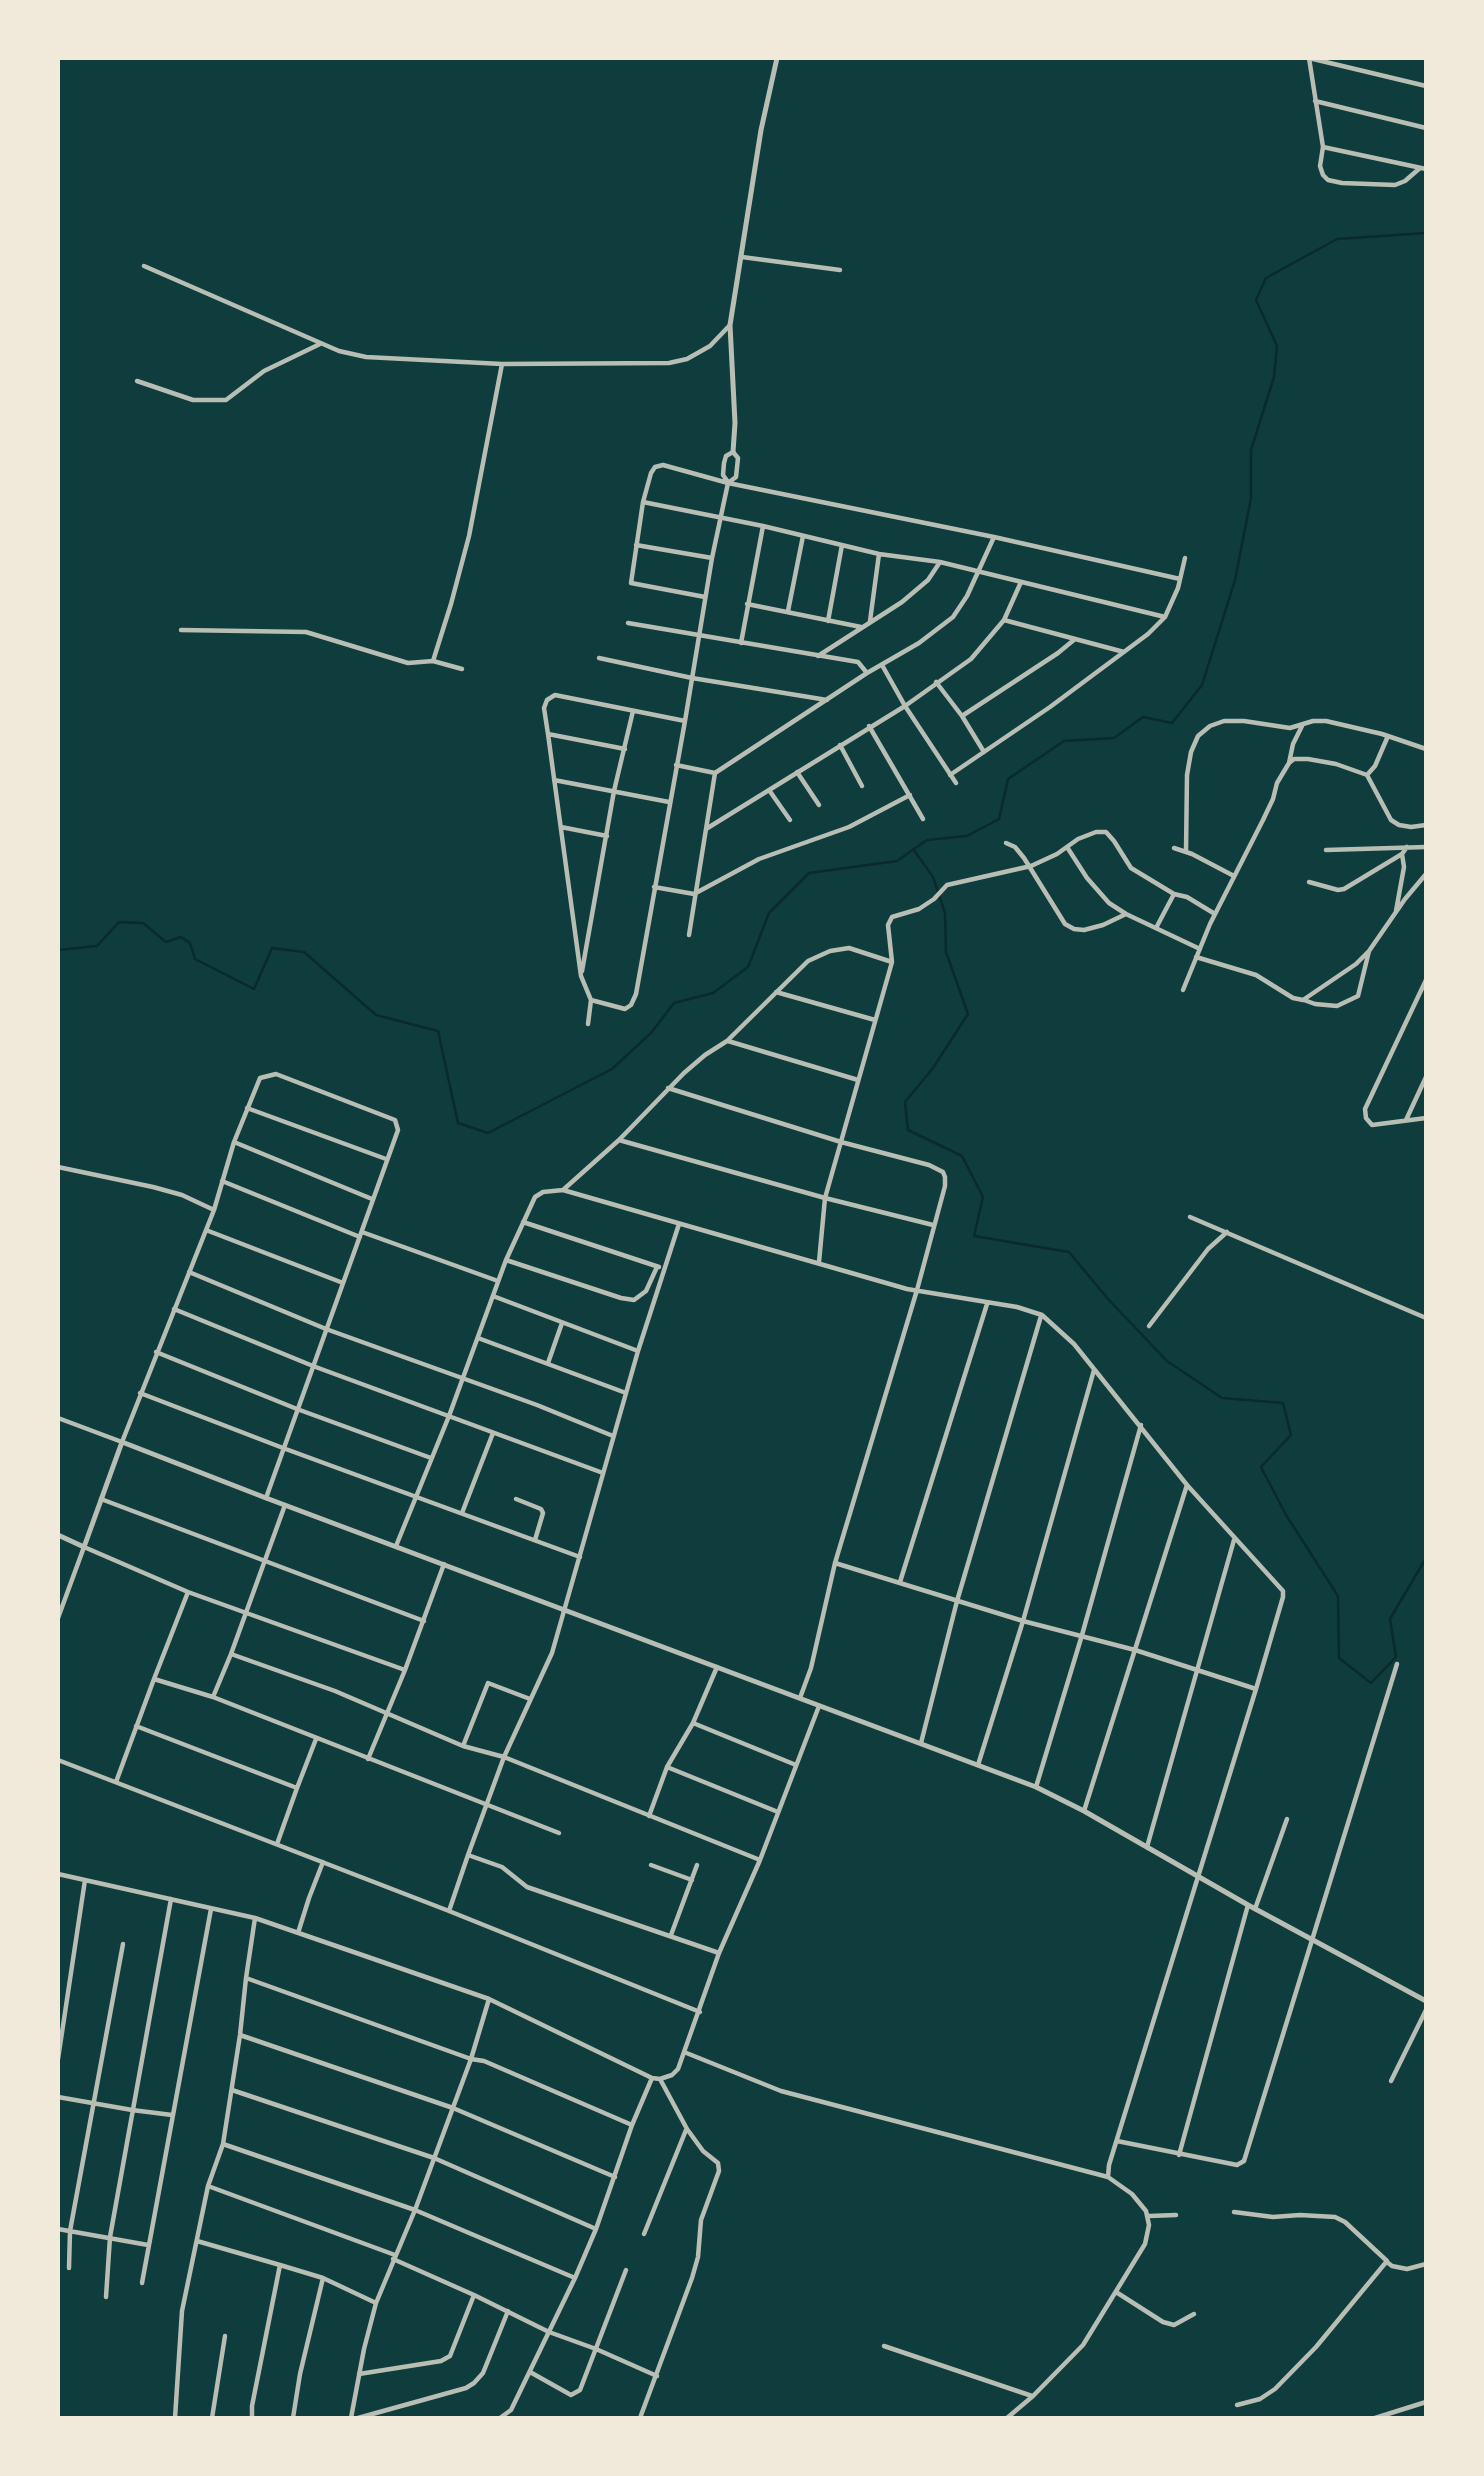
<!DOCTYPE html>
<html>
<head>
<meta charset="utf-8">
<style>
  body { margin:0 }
  #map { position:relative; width:1484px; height:2476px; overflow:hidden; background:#0f3d3e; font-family:Overpass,sans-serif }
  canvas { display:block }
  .frame { position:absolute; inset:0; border:60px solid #f1e9da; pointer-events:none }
</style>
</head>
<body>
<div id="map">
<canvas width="1484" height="2476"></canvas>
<div class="frame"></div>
</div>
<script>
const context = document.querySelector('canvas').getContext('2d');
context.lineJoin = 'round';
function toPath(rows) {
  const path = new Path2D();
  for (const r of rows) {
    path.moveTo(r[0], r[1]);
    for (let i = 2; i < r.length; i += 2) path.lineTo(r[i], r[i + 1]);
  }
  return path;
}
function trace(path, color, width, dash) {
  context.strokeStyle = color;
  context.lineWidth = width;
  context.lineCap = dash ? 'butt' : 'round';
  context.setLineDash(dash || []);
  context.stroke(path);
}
const stream = toPath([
  [913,849,933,877,945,913,946,952,968,1014,933,1068,905,1102,908,1130,962,1156,983,1197,974,1236,1069,1252,1108,1299,1167,1361,1222,1398,1283,1403,1291,1435,1261,1467,1286,1515,1338,1596,1339,1658,1371,1683,1396,1657,1390,1619,1426,1558],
  [58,950,97,946,119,922,143,923,166,942,181,937,190,943,195,959,254,989,272,948,304,952,376,1015,438,1031,458,1123,488,1133,612,1069,651,1033,674,1003,713,993,748,967,769,913,809,873,897,861,927,840,967,836,999,819,1008,779,1064,741,1114,738,1143,717,1172,723,1202,685,1235,580,1251,498,1251,450,1274,377,1277,346,1256,300,1266,278,1337,239,1426,233]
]);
const minor = toPath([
  [1309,58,1323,147,1320,166,1323,175,1328,180,1342,183,1395,185,1405,181,1420,168],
  [1309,58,1426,86],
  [1315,101,1426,128],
  [1323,147,1426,169],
  [742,257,840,270],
  [144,266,339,351,366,357,502,364],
  [137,381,193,400,226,400,264,371,320,344],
  [643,502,763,526,879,554,940,562,1165,617],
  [636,545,712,558],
  [705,597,631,583,643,502,651,473,655,467,663,465,728,483,994,537,1180,579],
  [747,604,861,627],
  [788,611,803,536],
  [1004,620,1124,652],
  [828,621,842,545],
  [870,621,879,554],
  [628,623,858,662,867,673],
  [181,630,306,632,408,663,433,661],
  [741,643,763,526],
  [818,656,902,602,928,580,940,562],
  [599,658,692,678,827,700],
  [882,665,905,706,956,783],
  [462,669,433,661,451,604,469,536,502,364,669,363,687,359,710,346,730,325],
  [936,682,962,716,984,752],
  [962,716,1058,653,1075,639],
  [869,726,923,819],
  [548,734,625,749],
  [840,745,862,786],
  [1289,763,1293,744,1302,726],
  [676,765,715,773],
  [797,772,819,805],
  [950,775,1050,707,1148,634,1165,617,1178,588,1185,558],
  [1367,775,1375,766,1388,736],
  [554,780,669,802],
  [769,790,790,820],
  [561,827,607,836],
  [706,829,905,706,971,659,1004,620,1021,582],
  [1006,843,1015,847,1024,858,1065,924,1074,929,1084,930,1103,925,1126,914],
  [1067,847,1087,878,1109,903,1126,914,1200,949],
  [1174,848,1192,854,1234,876],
  [1326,850,1426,847],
  [1186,852,1187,775,1191,752,1198,736,1210,726,1224,721,1244,721,1290,728,1313,721,1326,721,1382,734,1426,749],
  [1309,882,1338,890,1344,889,1402,854,1407,847],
  [654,887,694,894,759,859,849,827,910,795],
  [1396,911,1404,867,1402,854],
  [1156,928,1174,894],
  [689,935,715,773,867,673,919,643,953,617,967,596,994,537],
  [1196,957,1256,975,1293,998,1303,1000,1356,964,1369,951,1405,899,1426,874],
  [892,962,888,925,892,917,919,909,934,899,947,885,1031,866,1057,854,1078,839,1096,832,1106,832,1114,841,1131,868,1174,894,1187,897,1215,914],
  [582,971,614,791,633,711],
  [1426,980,1365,1109,1366,1118,1372,1125,1426,1118],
  [1183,990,1210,924,1263,820,1273,799,1277,783,1289,763,1294,759,1308,759,1336,764,1367,775,1391,820,1399,825,1411,827,1426,825],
  [776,992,875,1020],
  [591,1000,625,1009,631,1005,636,994,685,721,712,558,728,483,736,477,738,458,733,452,726,456,724,463,723,475,728,482],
  [1304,1000,1315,1004,1337,1006,1358,996,1369,951],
  [588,1024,591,1000,581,976,548,734,544,708,547,700,555,695,685,721],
  [728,1041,858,1080],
  [668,1088,841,1142,929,1165,943,1172,945,1177,945,1186,917,1290,835,1563,811,1668,800,1698],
  [247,1108,386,1159],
  [1406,1120,1426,1077],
  [619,1140,825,1198,933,1225],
  [234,1142,372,1199],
  [58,1167,153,1187,182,1195,214,1210],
  [222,1181,360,1237],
  [563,1190,619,1140,684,1073,705,1055,727,1041,808,961,830,951,849,948,892,962,825,1198,819,1262],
  [1190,1217,1426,1318],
  [523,1222,659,1267],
  [679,1224,638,1351,552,1653,504,1757,468,1855,502,1867,527,1887,719,1953],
  [206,1230,343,1283],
  [362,1232,498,1281],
  [506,1260,621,1298,634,1300,646,1291,657,1267],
  [189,1272,326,1329,537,1405,613,1436],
  [493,1296,638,1351],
  [174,1309,313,1366,603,1473],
  [1149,1326,1208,1249,1227,1232],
  [478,1338,626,1393],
  [156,1352,297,1409,431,1458],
  [548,1363,562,1323],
  [140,1393,283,1448,580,1557],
  [58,1418,122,1442,214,1210,234,1142,260,1078,276,1074,395,1120,398,1130,266,1498],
  [101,1499,424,1621],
  [516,1499,541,1509,543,1513,535,1540],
  [462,1513,493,1433],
  [396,1546,449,1416,506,1260,535,1197,543,1192,563,1190,907,1289,1017,1307,1042,1315,1074,1344,1187,1485,1283,1591,1283,1597,1256,1689,1109,2165,1108,2177,781,2091,684,2052],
  [835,1563,1023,1621,1135,1650,1256,1689],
  [900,1582,987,1304],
  [58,1618,84,1547,188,1592,405,1670],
  [231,1654,335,1691,463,1746,504,1757,760,1860],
  [154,1679,188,1592],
  [213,1697,231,1654,285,1505],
  [693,1723,796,1765],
  [136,1726,297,1788,277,1844],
  [921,1743,957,1601,1041,1316],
  [463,1746,488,1683,530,1699],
  [368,1759,405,1670,444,1564],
  [58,1760,449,1911,700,2012],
  [978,1765,1023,1621,1094,1370],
  [667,1767,778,1812],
  [116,1782,154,1679,213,1697,559,1833],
  [1036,1787,1082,1635,1141,1425],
  [297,1788,316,1739],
  [1084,1811,1187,1485],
  [649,1816,667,1767,693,1723,717,1667],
  [1147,1847,1234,1540],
  [651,1865,692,1880],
  [58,1874,255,1918,368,1957,489,1999,652,2078,660,2079,672,2075,678,2069,719,1953,760,1860,819,1706],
  [1255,1909,1287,1819],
  [449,1911,468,1855],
  [298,1933,309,1898,323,1862],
  [671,1935,697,1865],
  [246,1978,471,2059,484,2061,632,2125],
  [240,2035,453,2108,615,2177],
  [58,2059,85,1880],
  [1391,2081,1426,2010],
  [232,2090,434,2158,596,2229],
  [58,2097,132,2110,172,2115],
  [1117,2141,1237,2165,1244,2161,1397,1664],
  [223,2144,415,2210,575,2278],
  [1179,2155,1248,1905],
  [208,2186,395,2255],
  [1234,2212,1273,2217,1300,2215,1335,2217,1345,2222,1387,2261,1316,2347,1275,2389,1260,2399,1237,2405],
  [1149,2216,1176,2215],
  [58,2229,148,2245],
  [644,2234,686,2130],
  [197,2241,280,2265],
  [393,2259,474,2295,549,2332,596,2349,657,2376],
  [1387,2262,1392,2266,1407,2269,1426,2264],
  [69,2268,70,2231,123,1944],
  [142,2283,211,1909],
  [1116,2292,1163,2322,1174,2325,1194,2314],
  [106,2297,110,2237,171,1899],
  [884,2346,1032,2396],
  [530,2372,571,2395,580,2390,626,2270],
  [359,2374,441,2361,450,2356,474,2295],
  [175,2418,182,2311,208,2186,223,2144,240,2035,246,1978,255,1918],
  [212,2418,225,2336],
  [252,2418,252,2406,280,2265,323,2278,376,2303],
  [293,2418,300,2374,323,2278],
  [351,2418,364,2349,376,2303,415,2210,471,2059,489,1999],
  [358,2418,466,2388,474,2383,483,2373,508,2311],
  [500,2418,511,2410,575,2278,596,2229,632,2125,652,2078],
  [640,2418,692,2278,698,2257,701,2220,719,2171,718,2163,703,2151,687,2129,660,2079],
  [1007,2418,1033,2396,1083,2345,1145,2244,1149,2225,1146,2211,1132,2194,1108,2177],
  [1375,2418,1426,2402]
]);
const tertiary = toPath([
  [733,452,735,423,730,325,761,130,777,58],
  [58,1535,84,1547,122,1442,266,1498,1036,1787,1084,1811,1248,1905,1426,2001]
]);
trace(stream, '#0a2a2b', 2.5);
trace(minor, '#b8beb3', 4.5);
trace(tertiary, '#b8beb3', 5);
</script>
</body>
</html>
